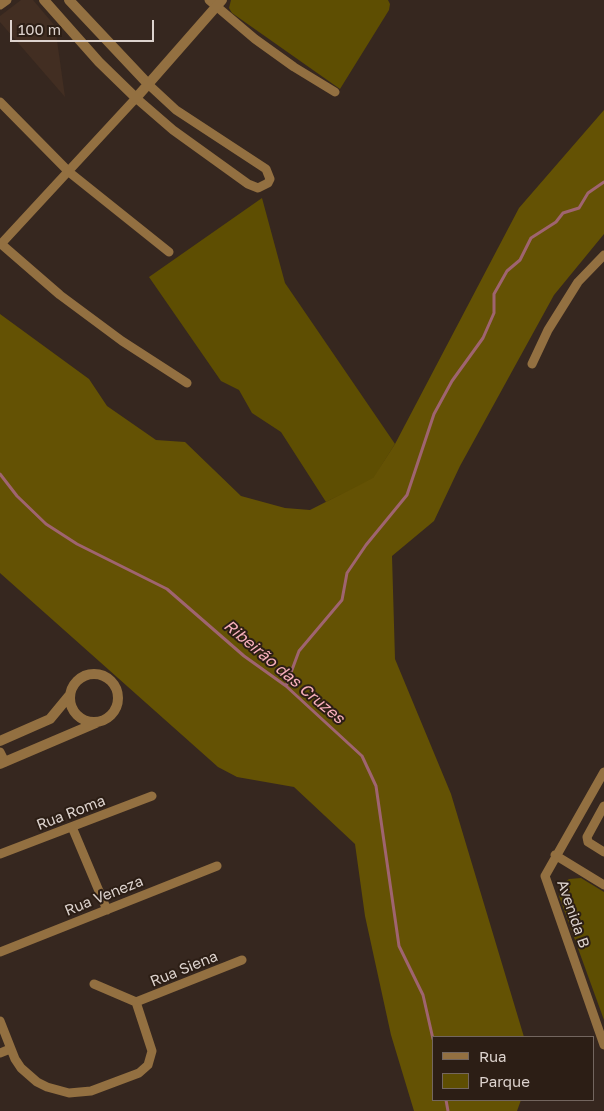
<!DOCTYPE html>
<html>
<head>
<meta charset="utf-8">
<style>
  body { margin:0 }
  #map { position:relative; width:604px; height:1111px; overflow:hidden; background:#36271f; font-family:"Golos Text",sans-serif }
  canvas { display:block }
  .legend { position:absolute; left:432px; top:1036px; width:162px; height:65px; box-sizing:border-box; background:#2c1e15; border:1px solid #73665f; margin:0; padding:6px 9px; list-style:none; font-size:15px; color:#ddd3ce }
  .legend li { display:flex; align-items:center; gap:10px; height:25px }
  .legend b { width:25px; border:1px solid #73665f }
  .scale { position:absolute; left:10px; top:20px; width:144px; height:22px; box-sizing:border-box; border:2px solid #ddd3ce; border-top:0; padding-left:6px; font-size:15px; line-height:18px; white-space:nowrap; color:#ddd3ce; -webkit-text-stroke:4px #2c1e15; paint-order:stroke }
</style>
</head>
<body>
<div id="map">
<canvas width="604" height="1111"></canvas>
<ul class="legend">
<li><b style="height:6px;background:#937041"></b>Rua</li>
<li><b style="height:14px;background:#5e4e02"></b>Parque</li>
</ul>
<div class="scale">100 m</div>
</div>
<script>
const context = document.querySelector('canvas').getContext('2d');
context.lineJoin = 'round';
function paint(path, color) {
  context.fillStyle = color;
  context.fill(path, 'evenodd');
}
function toPath(rows) {
  const path = new Path2D();
  for (const r of rows) {
    if (r.length === 3) {
      path.moveTo(r[0] + r[2], r[1]);
      path.arc(r[0], r[1], r[2], 0, 2 * Math.PI);
      continue;
    }
    path.moveTo(r[0], r[1]);
    for (let i = 2; i < r.length; i += 2) path.lineTo(r[i], r[i + 1]);
  }
  return path;
}
function trace(path, color, width, dash) {
  context.strokeStyle = color;
  context.lineWidth = width;
  context.lineCap = dash ? 'butt' : 'round';
  context.setLineDash(dash || []);
  context.stroke(path);
}
function write(font, color, halo, rows, align = 'center') {
  context.font = font + ' "Golos Text",sans-serif';
  context.lineWidth = 4;
  context.setLineDash([]);
  context.textBaseline = 'middle';
  context.strokeStyle = halo;
  context.fillStyle = color;
  for (const [text, x, y, turn = 0] of rows) {
    context.save();
    context.translate(x, y);
    context.rotate((+turn || 0) * Math.PI / 180);
    context.textAlign = isNaN(turn) ? turn : align;
    if (halo) context.strokeText(text, 0, 0);
    context.fillText(text, 0, 0);
    context.restore();
  }
}
const built = toPath([
  [21,0,33,0,55,26,65,97,0,22,0,16]
]);
const green = toPath([
  [231,0,388,0,390,4,389,10,340,89,232,13,229,8],
  [262,198,285,283,395,444,373,479,326,502,281,432,252,413,239,390,221,381,149,277],
  [581,878,604,892,604,1020,559,896,562,884,569,879]
]);
const forest = toPath([
  [604,110,604,234,554,295,460,466,434,521,392,556,395,659,451,794,524,1037,433,1037,433,1100,521,1100,517,1111,414,1111,391,1035,365,916,355,844,294,787,237,777,218,767,0,573,0,314,89,379,107,406,156,440,185,442,241,496,285,508,310,510,373,478,395,444,519,208]
]);
const stream = toPath([
  [0,474,17,496,46,524,77,544,167,589,244,656,286,686,362,756,376,786,399,946,423,995,433,1039],
  [286,686,299,651,342,600,347,573,366,545,407,495,434,414,452,381,483,338,494,313,494,294,507,271,520,260,531,238,556,222,563,213,579,208,588,193,604,182],
  [446,1100,448,1111]
]);
const minor = toPath([
  [209,0,255,39,294,67,335,92],
  [0,5,7,0],
  [0,102,69,172,169,252],
  [0,243,60,295,122,341,187,383],
  [1,244,136,98,173,130,248,184,258,188,268,183,270,179,266,169,176,110,149,85],
  [532,364,548,330,578,282,604,255],
  [0,752,5,762],
  [604,772,545,876,604,1045],
  [604,806,587,837,588,842,604,852],
  [72,827,107,910],
  [0,854,152,796],
  [555,855,604,885],
  [0,952,217,866],
  [136,1002,242,960],
  [0,1021,15,1059,21,1068,37,1082,47,1087,69,1093,91,1091,139,1073,148,1065,152,1051,136,1002,94,984],
  [0,1053,10,1049]
]);
const tertiary = toPath([
  [44,0,99,62,136,98,222,0],
  [69,0,149,85],
  [94,698,24],
  [0,741,50,719,69,696],
  [0,764,96,723]
]);
const streetNames = [
  ["Rua Roma",71,813,-21],
  ["Rua Veneza",104,896,-22],
  ["Avenida B",573,914,71],
  ["Rua Siena",184,969,-22]
];
const waterNames = [
  ["Ribeirão das Cruzes",284,672,40]
];
paint(built, '#422e22');
paint(green, '#5e4e02');
paint(forest, '#645204');
trace(stream, '#9f6470', 3);
trace(minor, '#937041', 9);
trace(tertiary, '#937041', 10);
write('15px', '#ddd3ce', '#2c1e15', streetNames);
write('italic 16px', '#f7afbb', '#2c1e15', waterNames);
</script>
</body>
</html>
